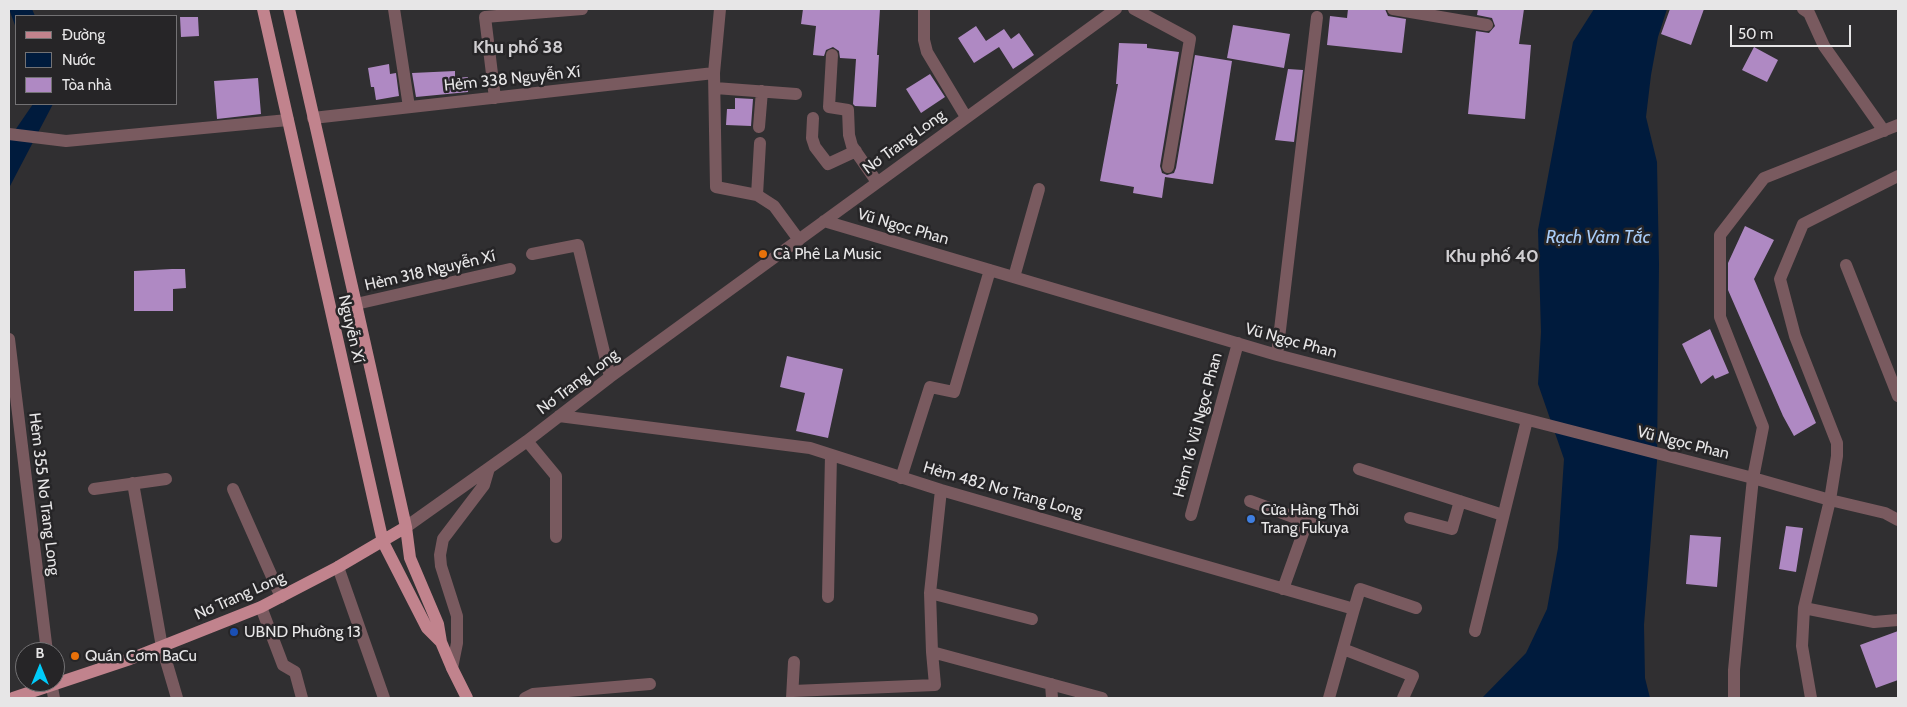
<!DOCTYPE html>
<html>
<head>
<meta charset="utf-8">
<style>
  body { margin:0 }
  #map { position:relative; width:1907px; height:707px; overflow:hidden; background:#302f31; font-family:Cabin,sans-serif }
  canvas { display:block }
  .frame { position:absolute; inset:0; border:10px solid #e7e6e7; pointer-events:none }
  .legend { position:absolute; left:15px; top:15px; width:162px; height:90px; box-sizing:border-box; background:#262527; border:1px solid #737274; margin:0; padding:6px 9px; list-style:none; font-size:15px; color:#e7e6e7 }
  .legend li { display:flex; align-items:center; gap:10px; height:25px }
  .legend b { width:25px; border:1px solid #737274 }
  .north { position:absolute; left:15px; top:642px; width:50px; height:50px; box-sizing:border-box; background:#262527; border:1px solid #737274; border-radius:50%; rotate:0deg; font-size:14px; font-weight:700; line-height:20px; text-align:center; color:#e7e6e7 }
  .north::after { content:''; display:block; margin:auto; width:18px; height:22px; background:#00cbf9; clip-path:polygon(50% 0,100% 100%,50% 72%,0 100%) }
  .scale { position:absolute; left:1730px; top:25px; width:121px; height:22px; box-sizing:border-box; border:2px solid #e7e6e7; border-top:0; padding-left:6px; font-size:15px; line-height:18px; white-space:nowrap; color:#e7e6e7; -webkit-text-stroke:4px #262527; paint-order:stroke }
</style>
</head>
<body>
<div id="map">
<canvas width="1907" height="707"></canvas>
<div class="frame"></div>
<ul class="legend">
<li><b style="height:6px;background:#c1838d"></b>Đường</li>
<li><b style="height:14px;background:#001b3d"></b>Nước</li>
<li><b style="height:14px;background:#af89c3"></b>Tòa nhà</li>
</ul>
<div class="north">B</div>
<div class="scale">50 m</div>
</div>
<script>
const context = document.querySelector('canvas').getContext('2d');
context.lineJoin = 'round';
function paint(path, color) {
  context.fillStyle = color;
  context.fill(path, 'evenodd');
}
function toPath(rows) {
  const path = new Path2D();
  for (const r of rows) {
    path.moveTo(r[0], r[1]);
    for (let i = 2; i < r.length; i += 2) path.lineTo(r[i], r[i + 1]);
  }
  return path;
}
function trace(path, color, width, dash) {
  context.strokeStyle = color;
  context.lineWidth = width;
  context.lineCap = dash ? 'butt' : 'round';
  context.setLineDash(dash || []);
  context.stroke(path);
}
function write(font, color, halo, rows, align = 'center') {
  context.font = font + ' Cabin,sans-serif';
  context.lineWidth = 5;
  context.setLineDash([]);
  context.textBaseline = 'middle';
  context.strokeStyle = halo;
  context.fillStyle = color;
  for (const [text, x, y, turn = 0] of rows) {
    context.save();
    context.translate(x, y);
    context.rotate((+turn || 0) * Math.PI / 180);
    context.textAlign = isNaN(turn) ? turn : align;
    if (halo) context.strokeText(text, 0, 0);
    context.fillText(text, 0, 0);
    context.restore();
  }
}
const water = toPath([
  [9,9,32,9,35,16,16,16,16,28],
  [1594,9,1667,9,1658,37,1651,75,1646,117,1657,162,1659,264,1657,461,1644,625,1645,678,1650,698,1482,698,1526,653,1547,609,1558,548,1564,459,1538,384,1541,332,1538,230,1573,42],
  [33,104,53,104,9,188,9,139]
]);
const building = toPath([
  [803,9,880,9,877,55,879,55,876,107,855,106,853,104,856,59,840,58,839,51,833,47,826,50,824,56,813,55,816,26,801,24],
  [1348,9,1385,9,1388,16,1406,19,1402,53,1327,45,1330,16,1347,18],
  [1478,9,1524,9,1519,44,1531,45,1525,119,1468,114,1476,31,1489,33,1495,26,1492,18,1477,15],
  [1670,9,1704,9,1691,45,1661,34],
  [180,17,198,17,199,36,181,37],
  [1233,25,1290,34,1284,68,1227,58],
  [976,26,986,41,1004,29,1011,39,1019,33,1034,55,1013,69,999,47,974,63,958,38],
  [1119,43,1147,44,1147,48,1179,52,1160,166,1162,173,1167,175,1174,173,1176,168,1195,55,1232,61,1213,184,1165,177,1162,198,1133,193,1134,187,1100,181,1118,84,1116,84],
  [1754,47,1778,60,1767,82,1742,70],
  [389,64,390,74,396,73,399,96,376,100,374,87,371,87,368,68],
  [1288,69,1303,70,1294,142,1275,140],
  [455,71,455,78,468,77,468,92,416,97,412,73],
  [930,74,945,97,921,113,906,89],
  [258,78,261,114,217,119,214,81],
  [735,98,753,99,751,126,726,125,727,109,735,109],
  [1745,226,1774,240,1754,279,1816,423,1794,436,1783,416,1728,290,1728,263],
  [172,269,185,269,186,288,173,289,173,311,134,311,134,271],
  [1710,329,1729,373,1715,379,1713,375,1701,384,1682,344],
  [787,356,843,369,828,438,796,431,805,393,780,387],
  [1786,526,1803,528,1796,572,1779,569],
  [1690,535,1721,537,1717,587,1686,584],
  [1898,631,1898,680,1876,688,1860,645]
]);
const minor = toPath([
  [394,9,409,107],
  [720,9,714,73,716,187,757,195,774,206,799,240],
  [924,9,924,40,927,52,966,117],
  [1134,9,1190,39,1168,167],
  [1393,9,1487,25],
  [1803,9,1809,13,1824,46,1884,131],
  [832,55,829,107,848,110,849,135,852,146,877,182],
  [715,88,796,94],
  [495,98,485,17,582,9],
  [313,118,714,73],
  [813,118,812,138,815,147,828,164,856,151],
  [759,127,762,91],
  [9,134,66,141,288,120],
  [1898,176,1803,224,1780,279,1795,336,1837,443,1837,456,1830,500,1804,608,1874,622,1898,620],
  [757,195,760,143],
  [824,221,1277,355,1753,478,1830,500,1885,513,1898,520],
  [532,254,578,245,610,377],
  [1846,265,1898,396],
  [1014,277,1039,189],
  [356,304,510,269],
  [9,339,47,652],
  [1277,355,1317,17],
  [559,416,810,448,941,490,1354,609,1360,589,1416,608],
  [527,441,556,476,556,537],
  [1359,469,1503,515],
  [901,478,930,387,954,392,990,270],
  [133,483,162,647,177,698],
  [94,489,166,479],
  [233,489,281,597],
  [941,490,930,593,932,652,1102,698],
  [1250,501,1326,529],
  [1191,515,1238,343],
  [1410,518,1452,529,1460,501],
  [406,527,527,441,610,377,1116,9],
  [338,567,384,698],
  [1283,589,1307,522],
  [930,593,1032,619],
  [828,597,831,455],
  [261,607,283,665,295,672,302,698],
  [1804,608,1802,646,1811,698],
  [1475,631,1527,420],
  [1343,649,1413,676,1403,698],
  [452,668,457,643,457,616,441,566,440,555,443,539,484,485,489,468],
  [51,682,54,698],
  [1051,684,1052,698],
  [793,691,935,685,932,652],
  [525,698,533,694,650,684],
  [792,698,794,662],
  [1329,698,1354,609],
  [1734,698,1734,670,1744,566,1753,478,1763,427,1720,317,1720,235,1764,178,1898,125]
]);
const major = toPath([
  [263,9,383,542,427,628,441,642],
  [289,9,356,304,406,527,410,558,438,624,441,642,452,668,467,698],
  [13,698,130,659,261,607,338,567,406,527]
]);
const markers = [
  [763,254,5,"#e8710a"],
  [1251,519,5,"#3f7fe0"],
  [234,632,5,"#1a4fb4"],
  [75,656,5,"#e8710a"]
];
const streetNames = [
  ["Hẻm 338 Nguyễn Xí",512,79,-6],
  ["Nơ Trang Long",904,142,-36],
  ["Vũ Ngọc Phan",903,227,16],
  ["Hẻm 318 Nguyễn Xí",430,271,-13],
  ["Nguyễn Xí",351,329,77],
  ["Vũ Ngọc Phan",1291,341,15],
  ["Nơ Trang Long",578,382,-37],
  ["Hẻm 16 Vũ Ngọc Phan",1198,425,-75],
  ["Vũ Ngọc Phan",1683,443,14],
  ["Hẻm 482 Nơ Trang Long",1003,490,16],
  ["Hẻm 355 Nơ Trang Long",44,494,83],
  ["Nơ Trang Long",240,596,-24]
];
const poiNames = [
  ["Cà Phê La Music",773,254],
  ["Cửa Hàng Thời",1261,510],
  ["Trang Fukuya",1261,528],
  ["UBND Phường 13",244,632],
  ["Quán Cơm BaCu",85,656]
];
const neighbourhoodNames = [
  ["Khu phố 38",518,48],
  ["Khu phố 40",1492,257]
];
const waterNames = [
  ["Rạch Vàm Tắc",1598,238]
];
paint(water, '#001b3d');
paint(building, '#af89c3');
trace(minor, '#795a5f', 12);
trace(major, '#c1838d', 12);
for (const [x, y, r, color] of markers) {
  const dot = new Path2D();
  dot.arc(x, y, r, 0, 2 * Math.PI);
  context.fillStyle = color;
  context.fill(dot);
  trace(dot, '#262527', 2);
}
write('16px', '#e7e6e7', '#262527', streetNames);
write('16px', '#e7e6e7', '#262527', poiNames, 'left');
write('bold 18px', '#d1cfd2', '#262527', neighbourhoodNames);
write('italic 18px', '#a9cdf9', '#262527', waterNames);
</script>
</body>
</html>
